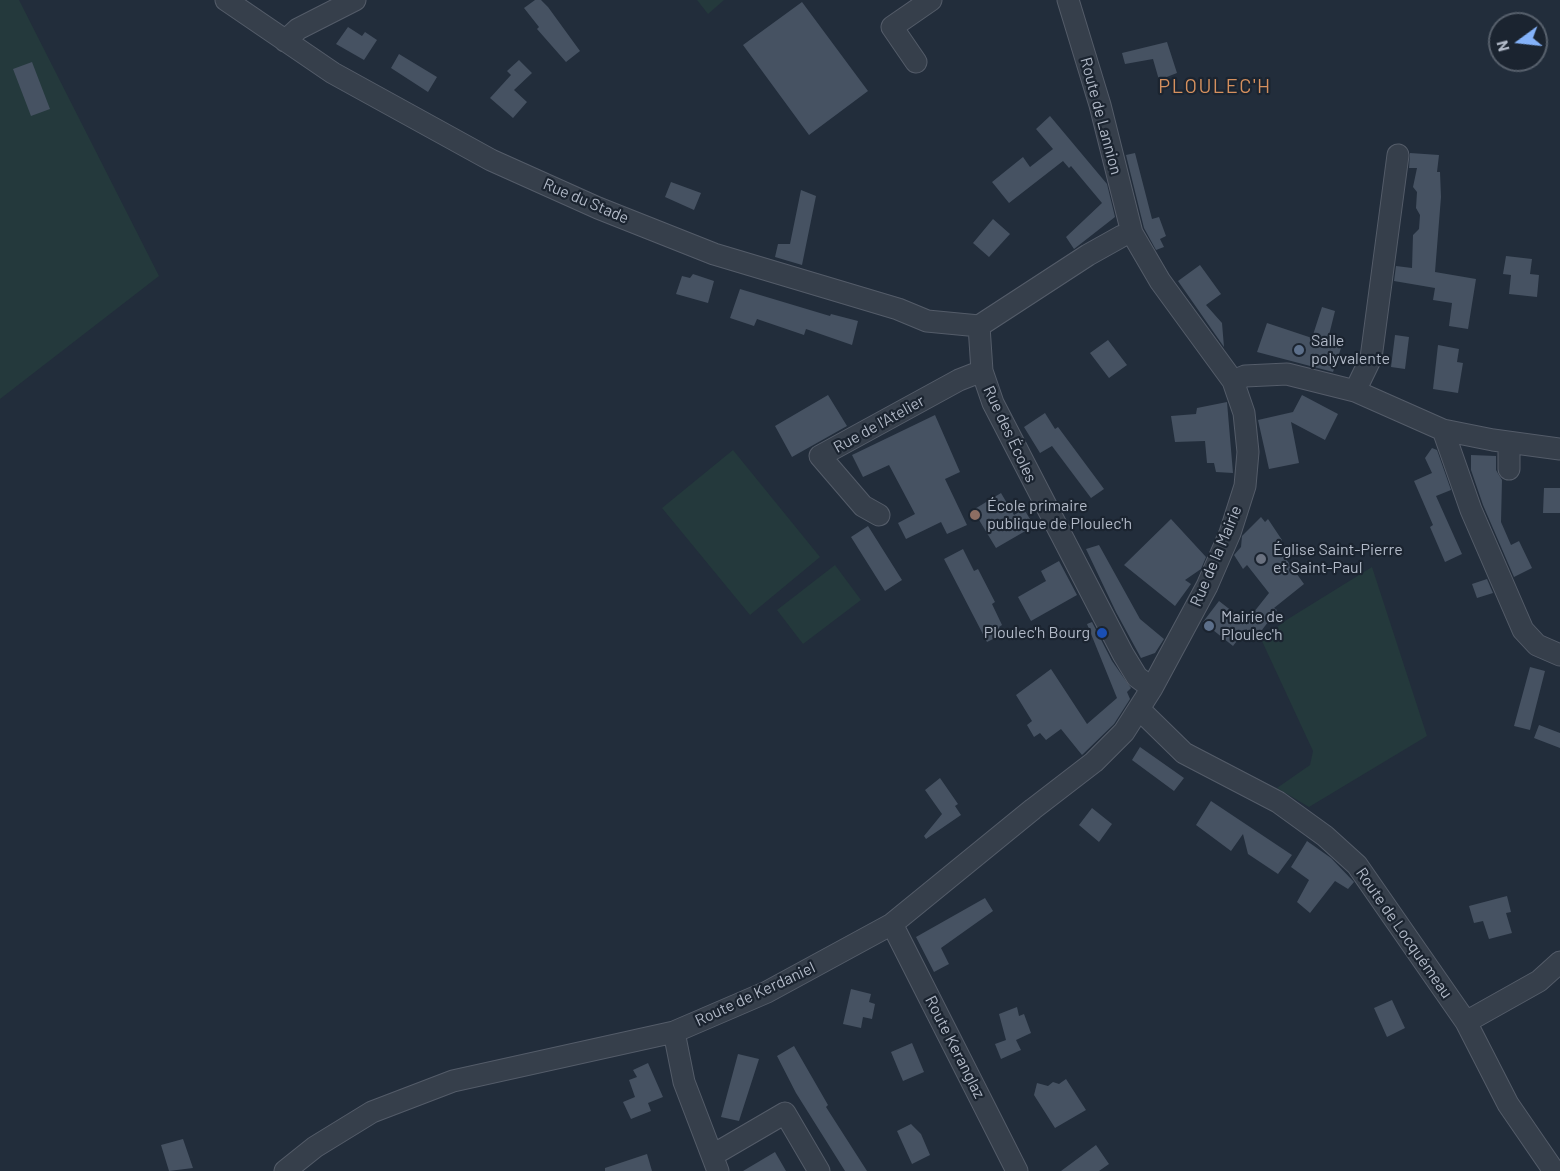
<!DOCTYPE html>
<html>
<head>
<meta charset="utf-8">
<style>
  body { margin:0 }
  #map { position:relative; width:1560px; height:1171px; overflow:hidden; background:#222d3b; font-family:Barlow,sans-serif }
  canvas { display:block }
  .north { position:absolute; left:1488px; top:12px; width:60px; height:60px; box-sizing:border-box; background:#1b2430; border:2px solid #57606c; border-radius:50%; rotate:255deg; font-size:16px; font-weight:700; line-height:24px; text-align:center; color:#b1b9c7 }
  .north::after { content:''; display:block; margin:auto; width:21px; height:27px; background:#84b2f9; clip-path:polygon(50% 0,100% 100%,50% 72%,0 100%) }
</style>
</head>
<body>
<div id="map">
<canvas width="1560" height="1171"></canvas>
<div class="north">N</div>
</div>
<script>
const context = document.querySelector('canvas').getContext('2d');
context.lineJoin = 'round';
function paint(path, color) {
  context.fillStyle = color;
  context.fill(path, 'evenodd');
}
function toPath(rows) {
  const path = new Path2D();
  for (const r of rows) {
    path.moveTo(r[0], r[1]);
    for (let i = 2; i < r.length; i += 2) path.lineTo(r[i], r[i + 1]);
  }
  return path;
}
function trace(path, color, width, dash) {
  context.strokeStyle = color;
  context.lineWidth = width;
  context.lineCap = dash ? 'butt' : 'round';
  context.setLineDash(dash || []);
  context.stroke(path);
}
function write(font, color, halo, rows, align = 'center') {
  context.font = font + ' Barlow,sans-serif';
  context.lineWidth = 4.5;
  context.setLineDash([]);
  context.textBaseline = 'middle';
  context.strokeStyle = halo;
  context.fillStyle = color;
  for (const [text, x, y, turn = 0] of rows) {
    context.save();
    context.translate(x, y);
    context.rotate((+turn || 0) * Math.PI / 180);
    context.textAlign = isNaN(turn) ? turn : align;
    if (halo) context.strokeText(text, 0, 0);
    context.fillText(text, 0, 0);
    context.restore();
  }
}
const green = toPath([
  [0,0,19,0,159,276,0,399],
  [697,0,724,0,708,14],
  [733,450,820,557,750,615,662,508],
  [835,565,861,600,803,644,777,610],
  [1372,567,1427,736,1309,807,1277,788,1310,765,1313,751,1261,639,1288,619]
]);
const building = toPath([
  [535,0,541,0,548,7,580,51,566,62,537,29,539,27,524,8],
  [802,2,868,91,809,135,743,45],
  [348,27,362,36,365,32,377,40,364,60,336,44],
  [1167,42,1177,73,1159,80,1153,59,1125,64,1122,53],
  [399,54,437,77,428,92,391,68],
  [519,60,532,73,514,90,527,102,513,118,490,98,511,75,507,71],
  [32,62,50,109,31,116,13,69],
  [1050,116,1107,184,1115,217,1074,249,1066,237,1102,203,1071,166,1069,168,1063,161,1009,203,992,182,1023,157,1030,167,1053,149,1036,129],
  [1135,153,1152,219,1159,217,1166,236,1160,239,1164,247,1156,250,1144,228,1126,155],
  [1410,153,1439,155,1437,172,1440,172,1441,197,1435,272,1476,279,1468,329,1449,326,1452,303,1433,300,1435,288,1394,281,1396,266,1412,268,1413,235,1419,229,1420,215,1416,208,1417,192,1413,187,1417,168,1409,168],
  [671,182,701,193,694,210,665,197],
  [801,190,816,196,802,265,775,257,778,244,790,244],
  [993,219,1010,234,989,257,973,243],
  [1506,256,1532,259,1530,274,1539,275,1537,297,1509,294,1511,275,1503,274],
  [1200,265,1221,294,1206,305,1222,323,1224,347,1178,281],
  [693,274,714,281,708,303,676,294,682,276,690,278],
  [740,289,830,316,831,314,858,321,852,345,806,329,804,335,757,319,754,326,730,318],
  [1322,307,1335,311,1327,343,1341,348,1333,372,1257,352,1267,323,1312,338],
  [1395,335,1409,337,1405,369,1391,367],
  [1108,340,1127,365,1109,378,1090,353],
  [1438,345,1459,349,1457,362,1463,363,1458,393,1433,389],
  [828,395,847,426,792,457,775,426],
  [1302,395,1338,414,1325,440,1291,422,1299,463,1269,469,1258,420,1293,412],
  [1227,402,1233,473,1216,472,1214,463,1207,463,1205,441,1175,442,1171,416,1196,414,1197,408],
  [1045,413,1055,429,1058,427,1104,489,1091,498,1052,446,1040,453,1024,427],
  [935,415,960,472,945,479,967,525,947,534,941,522,906,539,898,523,915,514,889,465,863,477,852,455],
  [1432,448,1437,450,1451,490,1436,496,1462,554,1445,562,1430,527,1433,525,1414,481,1432,473,1425,458],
  [1471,455,1496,456,1496,470,1502,480,1501,522,1511,545,1519,541,1532,568,1514,577,1483,505,1471,470],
  [1544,488,1560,488,1560,513,1543,513],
  [1001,493,1014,515,1024,509,1034,526,996,548,973,510],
  [1261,517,1265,522,1268,519,1282,540,1276,545,1304,584,1274,608,1277,610,1256,638,1246,629,1233,646,1203,622,1219,601,1246,622,1269,593,1247,565,1243,569,1234,555,1241,547,1242,536],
  [1171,519,1206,557,1201,569,1185,580,1191,584,1175,606,1124,565],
  [868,526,902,580,885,591,851,537],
  [1099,545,1140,619,1164,639,1155,653,1141,658,1116,612,1086,549],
  [963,549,974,571,978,569,995,602,992,604,1002,625,999,627,1003,634,987,642,944,559],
  [1059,561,1077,595,1031,621,1018,597,1046,581,1041,571],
  [1487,579,1493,593,1477,598,1472,584],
  [1092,622,1112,661,1131,688,1127,692,1130,699,1114,724,1082,755,1061,729,1046,740,1040,733,1034,737,1027,725,1032,721,1016,695,1051,669,1087,724,1117,698,1087,624],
  [1530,667,1545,671,1530,730,1514,726],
  [1539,725,1560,733,1560,748,1534,738],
  [1140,747,1184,778,1174,791,1132,760],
  [940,778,958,804,955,806,961,815,926,839,924,836,942,814,925,790],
  [1211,801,1292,855,1278,874,1248,854,1243,834,1231,851,1196,825],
  [1092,808,1112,824,1099,842,1079,825],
  [1307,841,1331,858,1354,882,1348,889,1335,881,1310,913,1297,902,1309,880,1291,867],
  [1507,896,1511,912,1506,913,1512,933,1489,939,1483,921,1474,923,1469,906],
  [985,898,993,911,941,948,949,964,934,972,916,937],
  [851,989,871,994,869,1002,875,1004,872,1019,863,1017,861,1028,843,1024],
  [1392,1000,1405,1028,1387,1037,1374,1008],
  [1017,1007,1019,1016,1024,1014,1031,1033,1016,1040,1021,1050,1001,1059,995,1044,1006,1040,999,1014],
  [912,1043,924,1072,903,1081,891,1052],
  [794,1046,828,1105,826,1107,867,1171,845,1171,796,1093,777,1056],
  [738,1054,759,1059,739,1121,721,1117],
  [648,1063,663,1097,648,1103,651,1111,631,1119,623,1102,635,1097,629,1080,637,1077,633,1070],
  [1066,1079,1086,1110,1055,1128,1034,1095,1037,1083,1048,1086,1053,1082,1059,1084],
  [911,1124,921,1134,930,1155,912,1164,897,1131],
  [183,1139,193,1168,169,1171,161,1145],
  [1096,1145,1109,1164,1099,1171,1061,1171],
  [775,1152,786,1171,743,1171],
  [647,1154,652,1171,605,1171,605,1168]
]);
const minor = toPath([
  [226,0,333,73,491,160,598,208,714,254,898,309,927,321,979,326],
  [285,41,298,29,355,0],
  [916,62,892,27,931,0],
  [979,326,982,371,993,403,1123,654,1137,677,1152,688],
  [979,326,1088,255,1122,236,1132,233],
  [1233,381,1245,376,1287,374,1355,391,1443,430,1471,510,1523,630,1537,645,1560,655],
  [1355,391,1371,358,1398,155],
  [1443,430,1493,440,1560,449],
  [1509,443,1509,469],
  [879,515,863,506,820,456,959,380,982,371],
  [1139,709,1184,753,1278,802,1325,836,1357,865,1466,1022,1508,1104,1554,1171],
  [892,924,1017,1171],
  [1466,1022,1539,981,1560,962],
  [674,1032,684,1082,718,1171],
  [713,1155,785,1113,819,1171],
  [285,1171,315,1147,372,1112,453,1081,674,1032,767,992,892,924,1033,809,1094,762,1124,732,1152,688,1207,586,1230,533,1245,486,1248,452,1244,413,1233,381,1160,281,1132,233,1100,105,1068,0]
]);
const markers = [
  [1299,350,6,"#5c6f8a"],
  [975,515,6,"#8d6e63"],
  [1261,559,6,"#6b7280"],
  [1209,626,6,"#5c6f8a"],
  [1102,633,6,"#1a4fb4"]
];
const streetNames = [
  ["Route de Lannion",1101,116,75],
  ["Rue du Stade",586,201,23],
  ["Rue de l'Atelier",879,424,-29],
  ["Rue des Écoles",1010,434,65],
  ["Rue de la Mairie",1216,556,-67],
  ["Route de Locquémeau",1404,933,55],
  ["Route de Kerdaniel",755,994,-25],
  ["Route Keranglaz",955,1047,63]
];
const poiNames = [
  ["Salle",1311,341],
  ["polyvalente",1311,359],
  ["École primaire",987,506],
  ["publique de Ploulec'h",987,524],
  ["Église Saint-Pierre",1273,550],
  ["et Saint-Paul",1273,568],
  ["Mairie de",1221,617],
  ["Ploulec'h",1221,635],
  ["Ploulec'h Bourg",1090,633,"right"]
];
const quarterNames = [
  ["PLOULEC'H",1215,86]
];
paint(green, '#24393c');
paint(building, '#465262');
trace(minor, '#545c69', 23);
trace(minor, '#363f4b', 21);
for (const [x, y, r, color] of markers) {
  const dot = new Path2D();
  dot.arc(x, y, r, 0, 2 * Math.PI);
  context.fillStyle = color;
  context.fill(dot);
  trace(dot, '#1b2430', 2);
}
write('16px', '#b1b9c7', '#1b2430', streetNames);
write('16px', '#b1b9c7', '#1b2430', poiNames, 'left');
context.letterSpacing = '1.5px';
write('20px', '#d5905e', '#1b2430', quarterNames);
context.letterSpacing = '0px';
</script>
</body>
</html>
